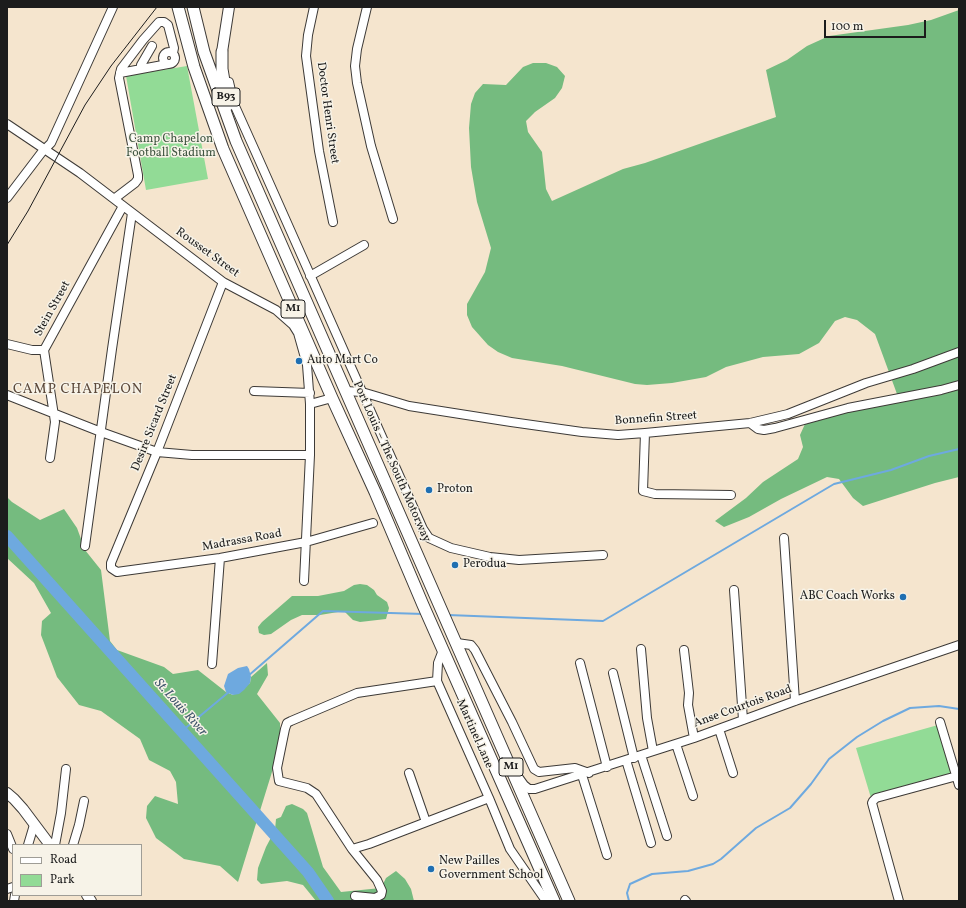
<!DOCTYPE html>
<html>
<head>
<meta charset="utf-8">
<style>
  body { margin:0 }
  #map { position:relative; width:966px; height:908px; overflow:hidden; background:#f5e5ce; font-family:Vollkorn,serif }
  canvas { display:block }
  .frame { position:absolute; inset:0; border:8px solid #1c1c1c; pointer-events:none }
  .legend { position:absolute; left:12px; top:844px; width:130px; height:52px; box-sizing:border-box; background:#f7f3e8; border:1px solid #9f9d96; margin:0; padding:5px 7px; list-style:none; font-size:12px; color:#1c1c1c }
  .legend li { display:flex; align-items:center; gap:8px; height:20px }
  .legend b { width:20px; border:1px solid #9f9d96 }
  .scale { position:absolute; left:824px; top:20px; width:102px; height:18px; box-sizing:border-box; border:2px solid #1c1c1c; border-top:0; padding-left:5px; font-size:12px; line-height:14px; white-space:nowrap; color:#1c1c1c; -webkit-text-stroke:3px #f7f3e8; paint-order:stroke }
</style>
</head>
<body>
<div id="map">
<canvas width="966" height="908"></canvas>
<div class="frame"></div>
<ul class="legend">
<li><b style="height:5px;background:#fff"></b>Road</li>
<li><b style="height:11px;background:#92db96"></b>Park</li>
</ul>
<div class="scale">100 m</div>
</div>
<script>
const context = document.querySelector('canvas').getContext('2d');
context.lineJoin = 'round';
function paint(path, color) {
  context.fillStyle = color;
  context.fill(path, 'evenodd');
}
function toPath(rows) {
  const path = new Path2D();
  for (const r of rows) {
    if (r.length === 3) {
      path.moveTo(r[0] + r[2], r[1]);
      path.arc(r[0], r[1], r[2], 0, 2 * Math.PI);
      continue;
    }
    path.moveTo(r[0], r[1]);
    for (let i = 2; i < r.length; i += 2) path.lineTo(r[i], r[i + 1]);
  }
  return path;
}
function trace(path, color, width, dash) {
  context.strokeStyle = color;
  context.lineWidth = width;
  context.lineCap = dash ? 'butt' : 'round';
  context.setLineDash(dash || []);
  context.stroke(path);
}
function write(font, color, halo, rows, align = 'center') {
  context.font = font + ' Vollkorn,serif';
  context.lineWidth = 3;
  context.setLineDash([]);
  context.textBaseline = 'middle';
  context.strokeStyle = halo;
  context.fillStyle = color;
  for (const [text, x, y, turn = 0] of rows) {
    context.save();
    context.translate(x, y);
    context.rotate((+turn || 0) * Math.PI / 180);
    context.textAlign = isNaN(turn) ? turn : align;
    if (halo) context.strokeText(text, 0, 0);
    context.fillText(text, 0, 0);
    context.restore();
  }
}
const green = toPath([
  [187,66,208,179,146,190,126,76],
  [938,725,952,774,871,798,856,748]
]);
const forest = toPath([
  [959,10,959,477,935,483,863,506,853,498,839,479,827,477,781,499,749,517,724,527,715,521,746,498,763,482,798,459,803,447,800,435,805,424,816,418,897,394,875,334,857,320,845,317,835,321,819,343,799,354,763,357,726,367,706,377,672,383,647,385,635,384,562,366,512,358,498,352,488,345,472,327,467,315,467,304,485,272,491,248,477,202,471,167,469,128,471,104,475,93,483,84,506,85,523,67,533,63,546,63,557,67,565,76,562,88,555,98,535,112,526,121,528,132,542,152,546,189,552,201,623,169,645,163,776,117,766,70,787,60,807,46,829,36,908,25,931,20],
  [7,497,12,502,40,520,64,509,77,528,85,550,101,570,110,641,117,650,164,667,173,674,198,670,226,692,233,695,250,683,251,677,267,663,268,675,257,694,280,723,280,746,238,882,220,866,184,859,156,838,146,818,147,806,155,796,178,804,176,782,170,771,149,760,140,739,101,711,79,705,57,677,41,635,42,621,51,613,34,583,7,558],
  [360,584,367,585,374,590,377,595,387,602,389,608,386,619,360,622,353,620,344,611,320,615,302,615,291,620,271,634,264,635,259,633,258,627,262,622,292,596,318,596,344,591,354,585],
  [292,804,303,809,307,813,323,867,341,892,381,888,386,878,396,871,405,879,411,889,414,901,316,901,303,885,287,881,261,884,257,880,258,868,266,847,275,830,276,819,281,817,286,806]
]);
const water = toPath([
  [247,666,249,669,251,677,250,683,244,690,239,694,233,695,226,692,224,686,228,674,238,668]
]);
const stream = toPath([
  [448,615,603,621,834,484,891,470,929,456,959,449],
  [248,676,323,611,424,614],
  [182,731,230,691],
  [629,901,627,893,630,884,652,874,688,871,713,864,721,859,756,828,790,808,811,784,829,759,857,737,883,721,910,708,939,706,959,709]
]);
const river = toPath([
  [7,536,308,872,328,901]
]);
const minor = toPath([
  [314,7,308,35,306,56,319,151,333,222],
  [367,7,357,49,355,66,357,83,371,146,393,219],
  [169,58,6],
  [141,69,141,65,152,46],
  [120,73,168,64],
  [229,82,234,104,256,153,423,529,429,538,451,548,490,557,519,560,603,555],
  [7,124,80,173,223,282,276,310,293,325,298,333,307,365,310,404,310,455,304,581],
  [7,198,42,152,51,143,113,7],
  [114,199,135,183,138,179,138,175,119,78,121,69,143,40,159,22,164,22,168,25,174,48,173,53],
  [310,276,364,245],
  [223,282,157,452,111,563,111,568,117,572,124,571,220,558,306,542,373,523],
  [7,344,32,350,44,350],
  [254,391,310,393],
  [346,391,362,392,409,406,511,422,582,432,618,435,645,433,750,423,788,414,866,383,913,369,959,352],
  [7,395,101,432,157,452,192,455,310,455],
  [310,404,332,398],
  [750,423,758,429,764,430,775,428,848,408,941,390,959,385],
  [645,433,643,491,655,494,731,495],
  [50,458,55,422,44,350,123,206],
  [784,538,795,701],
  [85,546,112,349,132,213],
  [734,590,743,720],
  [457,643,471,645,475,650,512,722,534,769,539,772,575,768,589,773],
  [641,649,647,718,653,751],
  [443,650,438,663,437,681,489,798,510,849,546,901],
  [684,650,689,693,688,705,694,738],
  [580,663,607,767],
  [212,664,220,558],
  [613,673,634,758],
  [437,681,357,693,291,721,287,723,285,729,277,768,279,781,307,788,316,794,352,849,369,844,489,798],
  [940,722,959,785],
  [719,729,733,773],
  [676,744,693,796],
  [641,755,667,836],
  [626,760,651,843],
  [409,773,426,822],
  [582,775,607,855],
  [519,778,524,785,529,789,535,789,694,738,795,701,959,645],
  [7,834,13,849],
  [28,845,34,825],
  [55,845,61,813,66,769],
  [73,845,79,825,84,801],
  [352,849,377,880,382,891,381,895,375,898,355,896],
  [7,889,13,887],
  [685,900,686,901],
  [14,901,15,895],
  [899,901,872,803,873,801,876,798,957,776]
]);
const major = toPath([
  [222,52,229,7],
  [7,793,14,799,23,809,50,845],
  [87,895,91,901]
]);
const highway = toPath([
  [178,7,194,67,223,149,332,398,375,492,423,605,554,901],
  [193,7,204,52,236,141,569,901],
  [222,52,222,69,228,105]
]);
const tram = toPath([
  [7,245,28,211,85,105,111,66,157,7]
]);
const markers = [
  [299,361,4,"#1f6fb2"],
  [429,490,4,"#1f6fb2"],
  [455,565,4,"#1f6fb2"],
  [903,597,4,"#1f6fb2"],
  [431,869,4,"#1f6fb2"]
];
const shields = [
  [226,97,28],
  [293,309,24],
  [511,767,24]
];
const shieldNames = [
  ["B93",226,97],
  ["M1",293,309],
  ["M1",511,767]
];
const streetNames = [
  ["Doctor Henri Street",327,113,82],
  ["Rousset Street",207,253,36],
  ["Stein Street",53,309,-61],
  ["Bonnefin Street",656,419,-4],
  ["Desire Sicard Street",155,423,-68],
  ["Port Louis – The South Motorway",391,462,66],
  ["Madrassa Road",242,541,-10],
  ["Anse Courtois Road",743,707,-20],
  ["Martinel Lane",474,734,66]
];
const parkNames = [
  ["Camp Chapelon",171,140],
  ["Football Stadium",171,154]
];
const poiNames = [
  ["Auto Mart Co",307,361],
  ["Proton",437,490],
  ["Perodua",463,565],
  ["ABC Coach Works",895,597,"right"],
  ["New Pailles",439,862],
  ["Government School",439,876]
];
const waterNames = [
  ["St. Louis River",180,708,48]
];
const quarterNames = [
  ["CAMP CHAPELON",78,390]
];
paint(green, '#92db96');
paint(forest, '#75bb7f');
paint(water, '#6ea9df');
trace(stream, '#6ea9df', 2);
trace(river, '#6ea9df', 12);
trace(minor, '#3d3a37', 10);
trace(major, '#3d3a37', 12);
trace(highway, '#3d3a37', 13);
trace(minor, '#fff', 8);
trace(major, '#fff', 10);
trace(highway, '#fff', 11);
trace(tram, '#1c1c1c', 1);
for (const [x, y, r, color] of markers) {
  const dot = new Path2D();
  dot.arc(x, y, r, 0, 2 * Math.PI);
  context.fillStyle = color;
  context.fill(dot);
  trace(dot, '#f7f3e8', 1.5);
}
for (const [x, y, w] of shields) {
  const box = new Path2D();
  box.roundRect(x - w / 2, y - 9, w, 18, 3);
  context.fillStyle = '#f7f3e8';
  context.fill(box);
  trace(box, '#1c1c1c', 1);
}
write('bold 11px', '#1c1c1c', null, shieldNames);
write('12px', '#1c1c1c', '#f7f3e8', streetNames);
write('12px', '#3f5541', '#f7f3e8', parkNames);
write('12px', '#1c1c1c', '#f7f3e8', poiNames, 'left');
write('italic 13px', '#3d546a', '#f7f3e8', waterNames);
context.letterSpacing = '1px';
write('14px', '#5b483a', '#f7f3e8', quarterNames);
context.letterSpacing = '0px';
</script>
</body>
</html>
